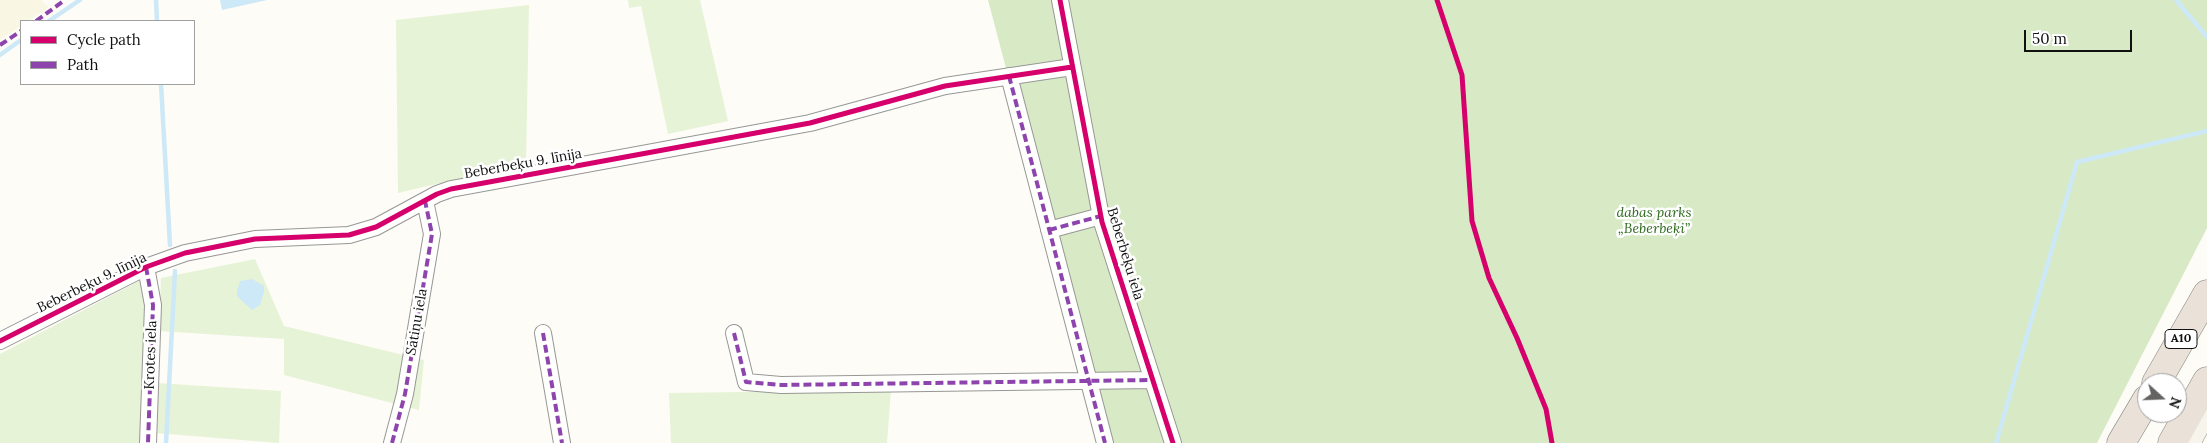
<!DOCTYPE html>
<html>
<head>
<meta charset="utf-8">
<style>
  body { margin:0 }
  #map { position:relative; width:2207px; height:443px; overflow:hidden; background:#fdfcf7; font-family:Lora,serif }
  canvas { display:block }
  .legend { position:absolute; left:20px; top:20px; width:175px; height:65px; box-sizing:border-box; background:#fff; border:1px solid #a0a0a0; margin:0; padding:6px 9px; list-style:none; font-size:15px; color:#111 }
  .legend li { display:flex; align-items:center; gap:10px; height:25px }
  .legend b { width:25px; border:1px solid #a0a0a0 }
  .north { position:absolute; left:2137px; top:373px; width:50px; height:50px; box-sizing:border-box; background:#fff; border:1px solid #a0a0a0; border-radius:50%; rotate:110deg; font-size:14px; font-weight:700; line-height:20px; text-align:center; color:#111 }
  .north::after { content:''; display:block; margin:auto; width:18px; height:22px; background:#646362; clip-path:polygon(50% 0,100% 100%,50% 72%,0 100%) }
  .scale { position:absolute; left:2024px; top:30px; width:108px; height:22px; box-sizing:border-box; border:2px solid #111; border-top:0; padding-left:6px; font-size:15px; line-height:18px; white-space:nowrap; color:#111; -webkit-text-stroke:4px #fff; paint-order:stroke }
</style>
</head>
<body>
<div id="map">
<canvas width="2207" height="443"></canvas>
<ul class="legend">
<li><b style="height:6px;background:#d6006c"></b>Cycle path</li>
<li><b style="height:6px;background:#8e44ad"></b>Path</li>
</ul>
<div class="north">N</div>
<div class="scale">50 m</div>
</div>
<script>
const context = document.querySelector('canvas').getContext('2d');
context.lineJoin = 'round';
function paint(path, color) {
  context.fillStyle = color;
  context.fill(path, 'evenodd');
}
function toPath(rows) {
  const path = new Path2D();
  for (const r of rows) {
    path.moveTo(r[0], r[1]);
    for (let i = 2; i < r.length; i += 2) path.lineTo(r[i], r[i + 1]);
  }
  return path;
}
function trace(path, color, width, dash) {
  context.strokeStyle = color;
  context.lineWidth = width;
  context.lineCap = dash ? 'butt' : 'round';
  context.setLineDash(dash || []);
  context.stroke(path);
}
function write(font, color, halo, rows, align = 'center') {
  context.font = font + ' Lora,serif';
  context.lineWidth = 5;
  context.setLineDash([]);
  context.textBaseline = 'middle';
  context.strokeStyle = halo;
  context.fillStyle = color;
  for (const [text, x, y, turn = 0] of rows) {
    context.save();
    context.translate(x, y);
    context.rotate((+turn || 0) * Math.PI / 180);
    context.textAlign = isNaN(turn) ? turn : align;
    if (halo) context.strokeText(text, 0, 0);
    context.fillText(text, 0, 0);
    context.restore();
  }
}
const farmland = toPath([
  [0,0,41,0,49,7,28,21,21,21,21,26,0,40]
]);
const green = toPath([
  [628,0,700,0,728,121,668,134,641,6,629,8],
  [529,5,526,163,398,193,396,20],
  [255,259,284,326,424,360,419,410,284,375,284,339,159,331,161,278],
  [141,280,147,297,141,443,0,443,0,354],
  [157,383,281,391,279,443,155,433],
  [891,390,887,443,671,443,669,393]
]);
const forest = toPath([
  [988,0,2207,0,2207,228,2097,443,1105,443]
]);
const water = toPath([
  [220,0,267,0,222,10],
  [252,279,264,286,264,292,260,305,252,310,237,296,237,291,240,281]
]);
const stream = toPath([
  [156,0,157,21],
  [2176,0,2207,37],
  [49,21,80,0],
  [0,55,21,40],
  [161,84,170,245],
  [166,443,175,271],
  [1996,443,2077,162,2207,131]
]);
const street = toPath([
  [1060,0,1102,222,1173,443],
  [1009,76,1105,443],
  [1049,230,1101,216],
  [146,267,153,305,148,443],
  [543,333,562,443],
  [734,333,746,382,781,385,1153,380],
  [0,341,146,267,185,253,255,239,349,235,376,227,437,194,451,189,810,123,945,86,1072,67],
  [392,443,405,394,432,234,425,201]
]);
const secondary = toPath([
  [2188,443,2207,408]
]);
const highway = toPath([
  [2156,383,2207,294],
  [2121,443,2147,399],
  [2172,443,2207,381]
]);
const quiet = toPath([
  [36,21,65,0],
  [0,45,21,31],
  [1009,76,1105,443],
  [1049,230,1101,216],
  [146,267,153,305,148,443],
  [543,333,562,443],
  [734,333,746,382,781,385,1153,380],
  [392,443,405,394,432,234,425,201]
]);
const cycleway = toPath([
  [1060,0,1102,222,1173,443],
  [1437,0,1462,75,1472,221,1489,278,1517,338,1546,409,1552,443],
  [0,341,146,267,185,253,255,239,349,235,376,227,437,194,451,189,810,123,945,86,1072,67]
]);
const shields = [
  [2181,339,32]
];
const shieldNames = [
  ["A10",2181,339]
];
const streetNames = [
  ["Beberbeķu 9. līnija",523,164,-10],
  ["Beberbeķu iela",1125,254,73],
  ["Beberbeķu 9. līnija",92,283,-26],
  ["Sātiņu iela",417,322,-80],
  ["Krotes iela",151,355,-88]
];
const parkNames = [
  ["dabas parks",1654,213],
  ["„Beberbeķi”",1654,229]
];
paint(farmland, '#f9f7e4');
paint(green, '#e7f3d7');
paint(forest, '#d8eac5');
paint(water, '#cde8f7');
trace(stream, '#cde8f7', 4.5);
trace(street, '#979795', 18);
trace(secondary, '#8e8d8b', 25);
trace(highway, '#858482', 29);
trace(street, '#fffffe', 16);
trace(secondary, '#f6f4eb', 24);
trace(highway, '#eae1d8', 28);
trace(quiet, '#8e44ad', 4, [8, 4]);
trace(cycleway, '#d6006c', 5);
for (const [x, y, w] of shields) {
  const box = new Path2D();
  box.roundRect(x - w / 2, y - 9.5, w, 19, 4);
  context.fillStyle = '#fff';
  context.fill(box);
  trace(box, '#111', 1);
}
write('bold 12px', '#111', null, shieldNames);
write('14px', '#111', '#fff', streetNames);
write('italic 14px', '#2f6b1f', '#fff', parkNames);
</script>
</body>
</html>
